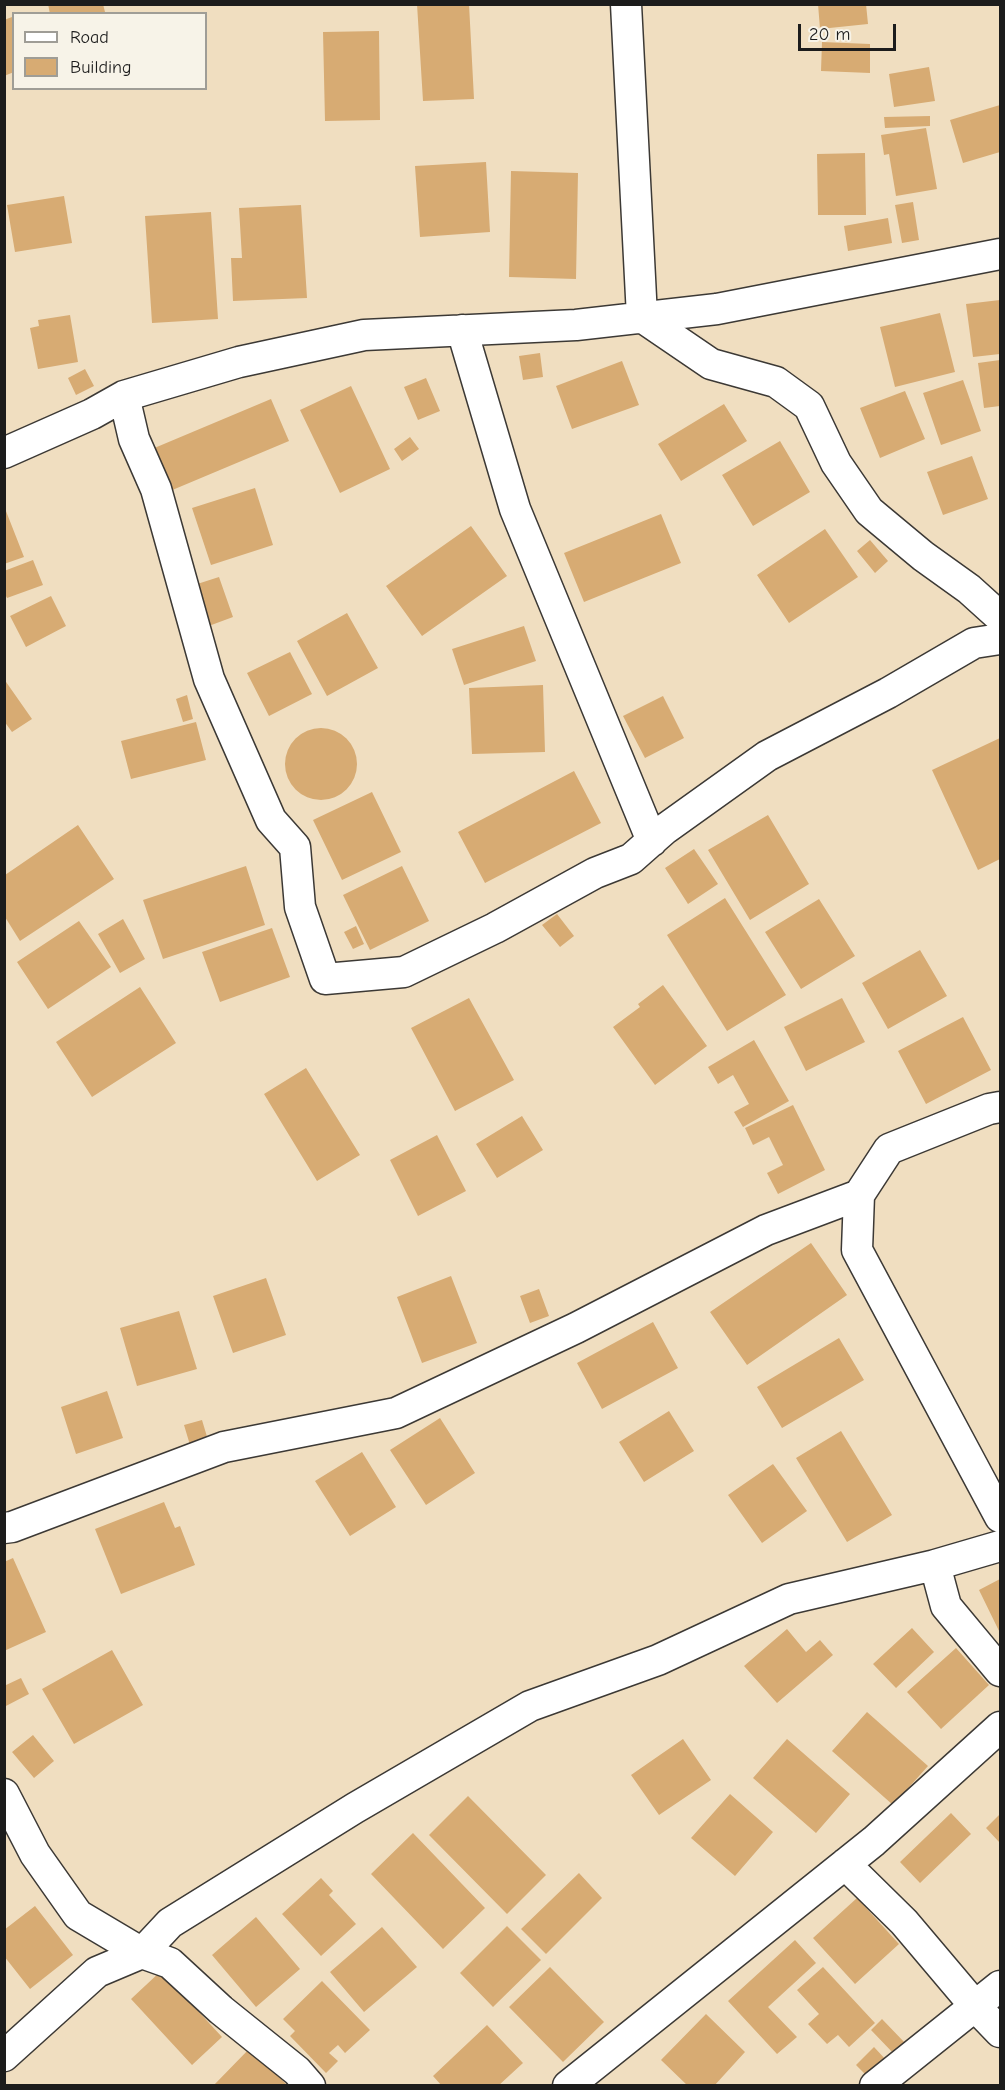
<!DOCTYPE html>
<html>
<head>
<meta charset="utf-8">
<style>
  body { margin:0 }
  #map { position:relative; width:1005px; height:2090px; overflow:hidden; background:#f0dec0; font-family:"Comic Neue",sans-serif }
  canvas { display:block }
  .frame { position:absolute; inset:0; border:6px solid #1c1c1c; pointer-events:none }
  .legend { position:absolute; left:12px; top:12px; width:195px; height:78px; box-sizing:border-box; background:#f7f3e8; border:2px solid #9f9d96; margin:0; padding:8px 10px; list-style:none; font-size:18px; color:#1c1c1c }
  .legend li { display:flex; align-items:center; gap:12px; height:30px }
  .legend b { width:30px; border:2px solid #9f9d96 }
  .scale { position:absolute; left:798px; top:24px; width:98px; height:27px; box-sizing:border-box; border:3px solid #1c1c1c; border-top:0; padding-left:8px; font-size:18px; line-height:21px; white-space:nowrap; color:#1c1c1c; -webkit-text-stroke:4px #f7f3e8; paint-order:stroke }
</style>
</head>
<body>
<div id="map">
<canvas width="1005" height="2090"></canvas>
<div class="frame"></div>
<ul class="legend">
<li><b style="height:8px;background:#fff"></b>Road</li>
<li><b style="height:16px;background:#d7ab73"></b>Building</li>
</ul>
<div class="scale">20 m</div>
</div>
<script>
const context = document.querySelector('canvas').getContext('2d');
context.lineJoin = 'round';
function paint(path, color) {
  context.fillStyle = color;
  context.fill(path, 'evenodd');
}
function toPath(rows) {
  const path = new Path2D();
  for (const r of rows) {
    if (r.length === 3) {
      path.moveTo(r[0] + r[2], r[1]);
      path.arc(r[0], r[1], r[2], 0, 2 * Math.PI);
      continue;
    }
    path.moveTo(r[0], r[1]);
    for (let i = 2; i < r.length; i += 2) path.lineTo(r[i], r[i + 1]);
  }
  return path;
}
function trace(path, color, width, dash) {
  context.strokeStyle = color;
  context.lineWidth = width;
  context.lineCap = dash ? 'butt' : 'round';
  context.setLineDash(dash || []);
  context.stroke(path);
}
const building = toPath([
  [48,4,103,4,105,12,50,14],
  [417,4,469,4,474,99,423,101],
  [818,4,866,4,868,24,820,29],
  [12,17,14,72,4,76,4,20],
  [379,31,380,120,325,121,323,32],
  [822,42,870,44,870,73,821,71],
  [929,67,935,101,894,107,889,74],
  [1000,105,1000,152,963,163,950,120],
  [930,116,930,126,885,128,884,117],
  [926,128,937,189,896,196,889,154,884,155,881,135],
  [865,153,866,215,818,215,817,154],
  [486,162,490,232,420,237,415,166],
  [511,171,578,173,576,279,509,277],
  [64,196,72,243,15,252,7,205],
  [913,202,919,240,902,243,895,205],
  [301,205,307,298,233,301,231,258,242,258,239,208],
  [211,212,218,319,152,323,145,216],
  [888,218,892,243,848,251,844,226],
  [1000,300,1000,354,973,357,966,304],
  [940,313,955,372,895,387,880,327],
  [70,315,78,362,38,369,30,328,39,326,38,320],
  [540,353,543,377,523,380,519,356],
  [1000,360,1000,406,984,408,978,363],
  [622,361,639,405,572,429,556,386],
  [85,369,94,386,76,395,68,378],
  [426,378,440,411,418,420,404,387],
  [963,380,981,431,941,445,923,393],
  [351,386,390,469,340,493,300,410],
  [905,391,925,439,880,458,860,408],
  [271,399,289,441,170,491,152,449],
  [724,404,747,441,681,481,658,444],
  [410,437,419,449,402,461,394,449],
  [780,441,810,492,753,526,722,475],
  [972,456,988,499,943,515,927,472],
  [255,488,273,545,211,565,192,508],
  [4,506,24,557,4,564],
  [661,514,681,563,584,602,564,553],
  [471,526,507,576,422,636,386,586],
  [825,529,858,577,789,623,757,575],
  [870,540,888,561,875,573,857,551],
  [33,560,43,585,7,598,4,592,4,571],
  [219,577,233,617,206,627,191,586],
  [51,596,66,626,26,647,10,616],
  [347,613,378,668,327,696,297,641],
  [524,626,536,661,464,685,452,649],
  [290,652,312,694,269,716,247,673],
  [4,679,32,719,12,732,4,721],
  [543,685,545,752,472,754,469,688],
  [187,695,193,719,183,722,176,699],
  [663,696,684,738,645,758,623,716],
  [196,722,206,760,131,779,121,741],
  [321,764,36],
  [1000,738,1000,859,978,870,932,770],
  [574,771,601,823,485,883,458,832],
  [372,792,401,852,342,880,313,820],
  [768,815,809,884,750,920,708,850],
  [78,825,114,879,20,941,5,917,5,875],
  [694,849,718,884,688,904,665,868],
  [246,866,265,925,163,959,143,900],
  [402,866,429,921,370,950,343,895],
  [725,898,786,995,727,1031,667,935],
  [819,899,855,956,801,989,765,932],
  [557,914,574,936,560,947,542,925],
  [123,919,145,959,120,973,98,934],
  [79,921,111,967,48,1009,17,962],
  [356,926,364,944,353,949,344,932],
  [272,928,290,977,220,1002,202,952],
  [920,950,947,996,888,1029,862,983],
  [663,985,707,1046,655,1085,613,1027,640,1007,638,1004],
  [140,987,176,1043,92,1097,56,1042],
  [469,998,514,1080,455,1111,411,1028],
  [842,998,865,1042,806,1071,784,1027],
  [963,1017,991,1070,926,1104,898,1051],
  [754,1040,789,1101,743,1127,734,1112,749,1104,733,1075,718,1084,708,1067],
  [306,1068,360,1155,317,1181,264,1094],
  [793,1105,825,1170,778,1194,767,1173,783,1165,769,1137,753,1145,745,1128],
  [522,1116,543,1150,497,1178,476,1144],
  [437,1135,466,1191,418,1216,390,1160],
  [811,1243,847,1295,747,1365,710,1312],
  [451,1276,477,1343,422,1363,397,1297],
  [266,1278,286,1335,233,1353,213,1296],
  [539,1289,549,1316,530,1323,520,1296],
  [179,1311,197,1369,137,1386,120,1328],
  [653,1322,678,1368,602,1409,577,1363],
  [839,1338,864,1380,782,1428,757,1387],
  [107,1391,123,1438,76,1454,61,1407],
  [669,1411,694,1451,644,1482,619,1442],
  [440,1418,475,1473,426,1505,390,1450],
  [202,1420,208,1440,190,1445,184,1425],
  [841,1431,892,1515,847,1542,796,1458],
  [362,1452,396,1507,350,1536,315,1481],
  [773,1464,807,1511,762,1543,728,1495],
  [164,1502,175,1528,180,1526,195,1565,121,1594,95,1529],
  [13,1558,46,1632,4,1651,4,1562],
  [1000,1579,1000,1633,979,1590],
  [912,1628,934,1652,896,1688,873,1664],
  [787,1629,806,1652,820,1640,833,1655,777,1703,744,1666],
  [956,1648,989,1685,941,1729,907,1692],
  [112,1650,143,1705,74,1744,42,1689],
  [21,1678,29,1694,4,1707,4,1686],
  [867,1712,928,1766,893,1805,832,1751],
  [33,1735,54,1761,34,1778,12,1752],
  [683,1739,711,1780,659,1815,631,1775],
  [787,1739,850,1794,816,1833,753,1778],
  [730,1794,773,1832,735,1876,691,1838],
  [468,1796,546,1875,507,1914,429,1835],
  [951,1813,971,1834,920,1883,900,1862],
  [1000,1814,1000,1843,986,1828],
  [413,1833,485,1908,443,1949,371,1874],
  [579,1873,602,1898,546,1954,521,1929],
  [321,1878,333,1891,329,1895,356,1924,321,1956,282,1914],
  [857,1898,899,1944,855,1984,813,1938],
  [35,1906,73,1955,30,1989,4,1956,4,1930],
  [256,1917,300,1969,256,2007,212,1955],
  [507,1926,541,1960,493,2007,460,1973],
  [382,1927,417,1967,364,2012,330,1972],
  [795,1940,816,1963,768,2007,797,2037,777,2054,728,2001],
  [550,1967,604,2022,563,2062,509,2007],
  [823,1967,875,2023,849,2047,838,2035,827,2044,808,2024,819,2014,797,1990],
  [161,1971,222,2037,192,2065,131,1999],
  [322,1981,370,2030,345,2053,338,2045,329,2053,338,2061,326,2073,290,2036,295,2031,283,2019],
  [706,2014,745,2052,714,2086,688,2086,661,2060],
  [882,2019,906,2044,895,2055,871,2030],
  [487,2025,523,2063,498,2086,442,2086,433,2076],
  [874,2047,887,2061,869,2078,856,2065],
  [250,2048,286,2084,284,2086,213,2086]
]);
const street = toPath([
  [626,4,642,317,711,364,776,382,809,406,836,463,869,511,923,556,969,589,1000,617],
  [462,330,515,509,652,841],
  [124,396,134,439,156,489,209,679,271,820,295,847,300,907,325,979,404,972,495,928,595,873,631,859,665,829,767,756,888,693,974,643,1000,639],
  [4,453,92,414,124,396,239,362,364,335,576,325,717,309,1000,254],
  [1000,1107,989,1109,889,1149,859,1195,857,1250,1000,1517],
  [4,1528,12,1527,224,1447,396,1413,576,1328,766,1230,859,1195],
  [1000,1546,935,1565,946,1606,1000,1671],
  [4,1794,35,1854,78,1915,142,1953],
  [845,1864,904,1922,975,2006,1000,2032],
  [4,2056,97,1972,142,1953],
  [310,2086,297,2071,221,2010,170,1963,142,1953,170,1923,355,1808,530,1706,658,1660,789,1599,935,1565],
  [568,2086,874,1841,1000,1727],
  [875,2086,1000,1986]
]);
paint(building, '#d7ab73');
trace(street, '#3c3935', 33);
trace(street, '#fff', 30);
</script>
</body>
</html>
